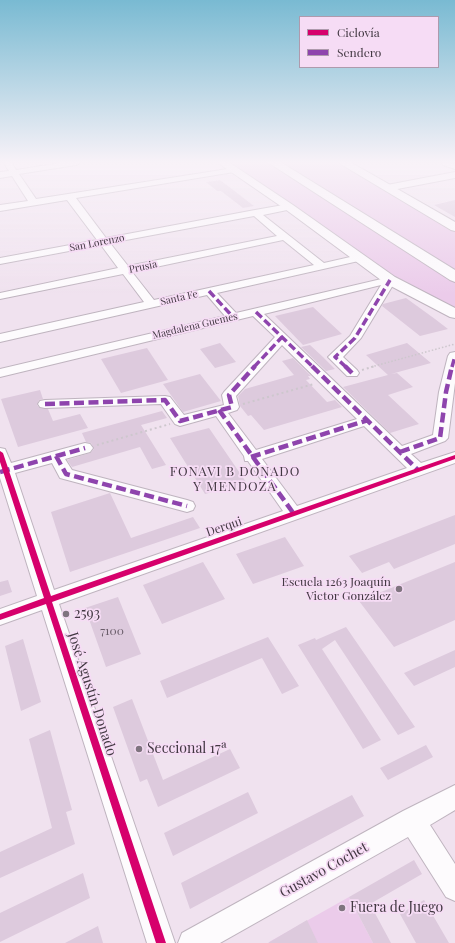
<!DOCTYPE html>
<html>
<head>
<meta charset="utf-8">
<style>
  body { margin:0 }
  #map { position:relative; width:455px; height:943px; overflow:hidden; background:#f0e2ef; font-family:"Playfair Display",serif }
  canvas { display:block }
  .legend { position:absolute; left:299px; top:16px; width:140px; height:52px; box-sizing:border-box; background:#f6dcf5; border:1px solid #ae9aad; margin:0; padding:5px 7px; list-style:none; font-size:12px; color:#423842 }
  .legend li { display:flex; align-items:center; gap:8px; height:20px }
  .legend b { width:20px; border:1px solid #ae9aad }
</style>
</head>
<body>
<div id="map">
<canvas width="455" height="943"></canvas>
<ul class="legend">
<li><b style="height:5px;background:#d6006c"></b>Ciclovía</li>
<li><b style="height:5px;background:#8e44ad"></b>Sendero</li>
</ul>
</div>
<script>
const context = document.querySelector('canvas').getContext('2d');
context.lineJoin = 'round';
function paint(path, color) {
  context.fillStyle = color;
  context.fill(path, 'evenodd');
}
function toPath(rows) {
  const path = new Path2D();
  for (const r of rows) {
    path.moveTo(r[0], r[1]);
    for (let i = 2; i < r.length; i += 2) path.lineTo(r[i], r[i + 1]);
  }
  return path;
}
function trace(path, color, width, dash) {
  context.strokeStyle = color;
  context.lineWidth = width;
  context.lineCap = dash ? 'butt' : 'round';
  context.setLineDash(dash || []);
  context.stroke(path);
}
function write(font, color, halo, rows, align = 'center') {
  context.font = font + ' "Playfair Display",serif';
  context.lineWidth = 3.5;
  context.setLineDash([]);
  context.textBaseline = 'middle';
  context.strokeStyle = halo;
  context.fillStyle = color;
  for (const [text, x, y, turn = 0] of rows) {
    context.save();
    context.translate(x, y);
    context.rotate((+turn || 0) * Math.PI / 180);
    context.textAlign = isNaN(turn) ? turn : align;
    if (halo) context.strokeText(text, 0, 0);
    context.fillText(text, 0, 0);
    context.restore();
  }
}
const green = toPath([
  [223,163,344,163,455,227,455,314,390,280],
  [349,897,373,943,270,943,269,942]
]);
const building = toPath([
  [220,180,232,189,254,206,243,208,221,191,217,191,206,182],
  [455,200,455,217,434,205],
  [406,298,435,319,448,329,420,336,382,306,383,304],
  [313,307,329,322,342,334,303,345,275,316],
  [220,343,236,362,215,368,200,349],
  [407,343,431,363,391,374,397,373,413,387,388,395,419,424,390,433,343,387,388,375,366,355],
  [310,345,323,357,335,369,326,371,301,347],
  [147,348,168,380,121,393,101,359],
  [293,358,311,376,308,376,310,379,306,380,327,402,335,400,342,407,264,430,251,415,248,416,240,406,238,396,245,389,294,375,282,361],
  [200,374,221,401,183,412,163,384],
  [40,390,43,399,39,400,37,405,40,408,48,409,53,421,80,414,88,428,18,447,1,399],
  [162,411,167,418,141,425,166,465,152,469,140,447,72,467,67,460,90,453,94,449,91,443,86,442,82,433],
  [209,428,246,482,205,494,170,438],
  [110,493,131,538,193,517,200,528,70,572,51,512],
  [455,515,455,544,394,569,389,562,362,573,349,556],
  [285,537,304,566,253,584,236,554],
  [203,562,225,599,162,624,143,585],
  [455,562,455,620,394,647,359,601],
  [8,580,12,592,0,596,0,582],
  [118,597,141,654,106,667,85,608],
  [346,627,415,727,398,735,335,640,322,649,381,740,363,749,298,645,315,638,316,640],
  [268,637,299,686,282,694,262,658,167,698,160,681],
  [23,639,41,702,21,711,5,646],
  [455,650,455,667,414,686,404,673],
  [132,699,163,780,230,749,240,768,158,807,147,779,140,782,113,707],
  [50,730,72,810,66,812,75,844,0,878,0,852,52,828,29,739],
  [426,745,433,757,388,780,380,768],
  [248,792,258,813,173,856,164,833],
  [352,795,364,816,190,909,181,883],
  [414,860,422,874,370,904,391,943,373,943,349,897],
  [83,873,90,898,0,942,0,913],
  [424,900,449,943,416,943,400,914],
  [307,920,318,943,268,943],
  [98,926,103,943,65,943]
]);
const pathFar1 = toPath([
  [371,367,455,344]
]);
const path = toPath([
  [362,370,375,366],
  [243,404,314,384],
  [97,445,170,424]
]);
const minor = toPath([
  [6,163,12,163,16,170,60,163,80,163,76,165,19,174,36,199,234,168,238,170,234,172,76,198,106,238,255,210,289,204,292,205,294,207,292,209,263,215,324,263,359,255,363,256,364,258,363,260,217,293,236,313,390,277,394,278,396,280,361,338,343,357,357,370,359,373,357,376,347,376,328,357,350,336,381,285,264,314,402,446,433,435,439,392,448,356,450,353,455,352,455,383,448,438,445,441,411,454,421,463,455,452,455,463,59,604,175,943,147,943,42,610,0,625,0,609,37,596,0,478,0,448,5,449,11,463,85,443,90,444,93,448,90,452,65,459,72,470,187,500,193,502,195,506,193,510,187,512,60,478,52,463,15,473,54,590,283,511,248,461,245,461,244,456,216,416,180,426,175,424,161,404,45,408,40,407,38,404,40,401,45,400,165,396,170,397,184,415,224,405,222,395,224,392,275,337,253,316,0,377,0,369,225,316,207,295,0,342,0,334,144,302,123,274,0,299,0,293,118,268,101,245,0,264,0,258,97,240,67,200,0,211,0,205,28,201,12,176,0,178,0,172,9,171,5,165,6,163],
  [254,216,277,236,128,266,110,243,254,216],
  [283,240,314,265,154,300,132,272,283,240],
  [282,345,357,419,256,450,228,413,237,410,239,407,236,396,282,345],
  [364,426,407,468,297,506,262,459,364,426],
  [442,163,455,164,455,169,443,165,442,163],
  [455,172,455,178,387,191,383,188,387,185,455,172],
  [455,785,455,810,430,825,455,864,455,901,446,897,408,837,220,943,178,943,182,933,403,811,455,785]
]);
const major = toPath([
  [218,163,230,163,293,205,395,277,455,308,455,318,450,317,385,283,285,209,218,163],
  [339,163,352,163,455,222,455,231,451,230,339,163]
]);
const highway = toPath([
  [269,163,282,163,455,270,455,282,450,280,269,163]
]);
const quietFar1 = toPath([
  [209,291,233,317],
  [256,312,313,367],
  [254,367,282,337],
  [346,367,335,357,355,338,390,280],
  [452,367,455,356]
]);
const quiet = toPath([
  [312,366,418,470],
  [345,366,352,373],
  [45,404,165,400,180,421,232,407,229,395,255,366],
  [219,410,294,514],
  [400,452,440,438,446,392,452,366],
  [56,456,66,474,187,506],
  [251,457,368,420],
  [0,472,85,448]
]);
const cycleway = toPath([
  [0,451,3,453,51,596,455,455,455,459,52,602,166,943,156,943,46,604,0,620,0,614,44,598,0,462,0,451]
]);
const markers = [
  [399,589,4,"#7f747f"],
  [66,614,4,"#7f747f"],
  [139,749,4,"#7f747f"],
  [342,908,4,"#7f747f"]
];
const farStreetnames = [
  ["San Lorenzo",97,243,-11],
  ["Prusia",143,267,-12],
  ["Santa Fe",179,298,-13],
  ["Magdalena Guemes",195,326,-13]
];
const streetNames = [
  ["Derqui",224,527,-19]
];
const poiNames = [
  ["Escuela 1263 Joaquín",391,582],
  ["Victor González",391,596]
];
const nearNumbernames = [
  ["7100",112,631]
];
const neighbourhoodNames = [
  ["FONAVI B DONADO",235,472],
  ["Y MENDOZA",235,487]
];
const nearPoinames = [
  ["2593",74,614],
  ["Seccional 17ª",147,749],
  ["Fuera de Juego",350,908]
];
const nearStreetnames = [
  ["José Agustín Donado",92,694,72],
  ["Gustavo Cochet",324,870,-29]
];
paint(green, '#ebcbea');
paint(building, '#ddcadd');
trace(minor, '#bfb4bf', 2);
trace(major, '#bfb4bf', 2);
trace(highway, '#bfb4bf', 2);
trace(pathFar1, '#cdc7cd', 1.5, [1.5, 2]);
trace(path, '#cdc7cd', 2, [2, 3]);
paint(minor, '#fdfbfd');
paint(major, '#fdfbfd');
paint(highway, '#fdfbfd');
trace(quietFar1, '#8e44ad', 3.5, [8, 3.5]);
trace(quiet, '#8e44ad', 4.5, [10, 4.5]);
paint(cycleway, '#d6006c');
const sky = context.createLinearGradient(0, 0, 0, 295);
sky.addColorStop(0, '#79bad2');
sky.addColorStop(0.55, '#f8f2f8');
sky.addColorStop(1, '#f8f2f800');
context.fillStyle = sky;
context.fillRect(0, 0, 455, 295);
for (const [x, y, r, color] of markers) {
  const dot = new Path2D();
  dot.arc(x, y, r, 0, 2 * Math.PI);
  context.fillStyle = color;
  context.fill(dot);
  trace(dot, '#f6dcf5', 1.5);
}
write('10px', '#423842', '#f6dcf5', farStreetnames);
write('12px', '#423842', '#f6dcf5', streetNames);
write('12px', '#423842', '#f6dcf5', poiNames, 'right');
write('12px', '#6a5d6a', null, nearNumbernames);
context.letterSpacing = '1px';
write('13px', '#423842', '#f6dcf5', neighbourhoodNames);
context.letterSpacing = '0px';
write('14px', '#423842', '#f6dcf5', nearPoinames, 'left');
write('14px', '#423842', '#f6dcf5', nearStreetnames);
</script>
</body>
</html>
